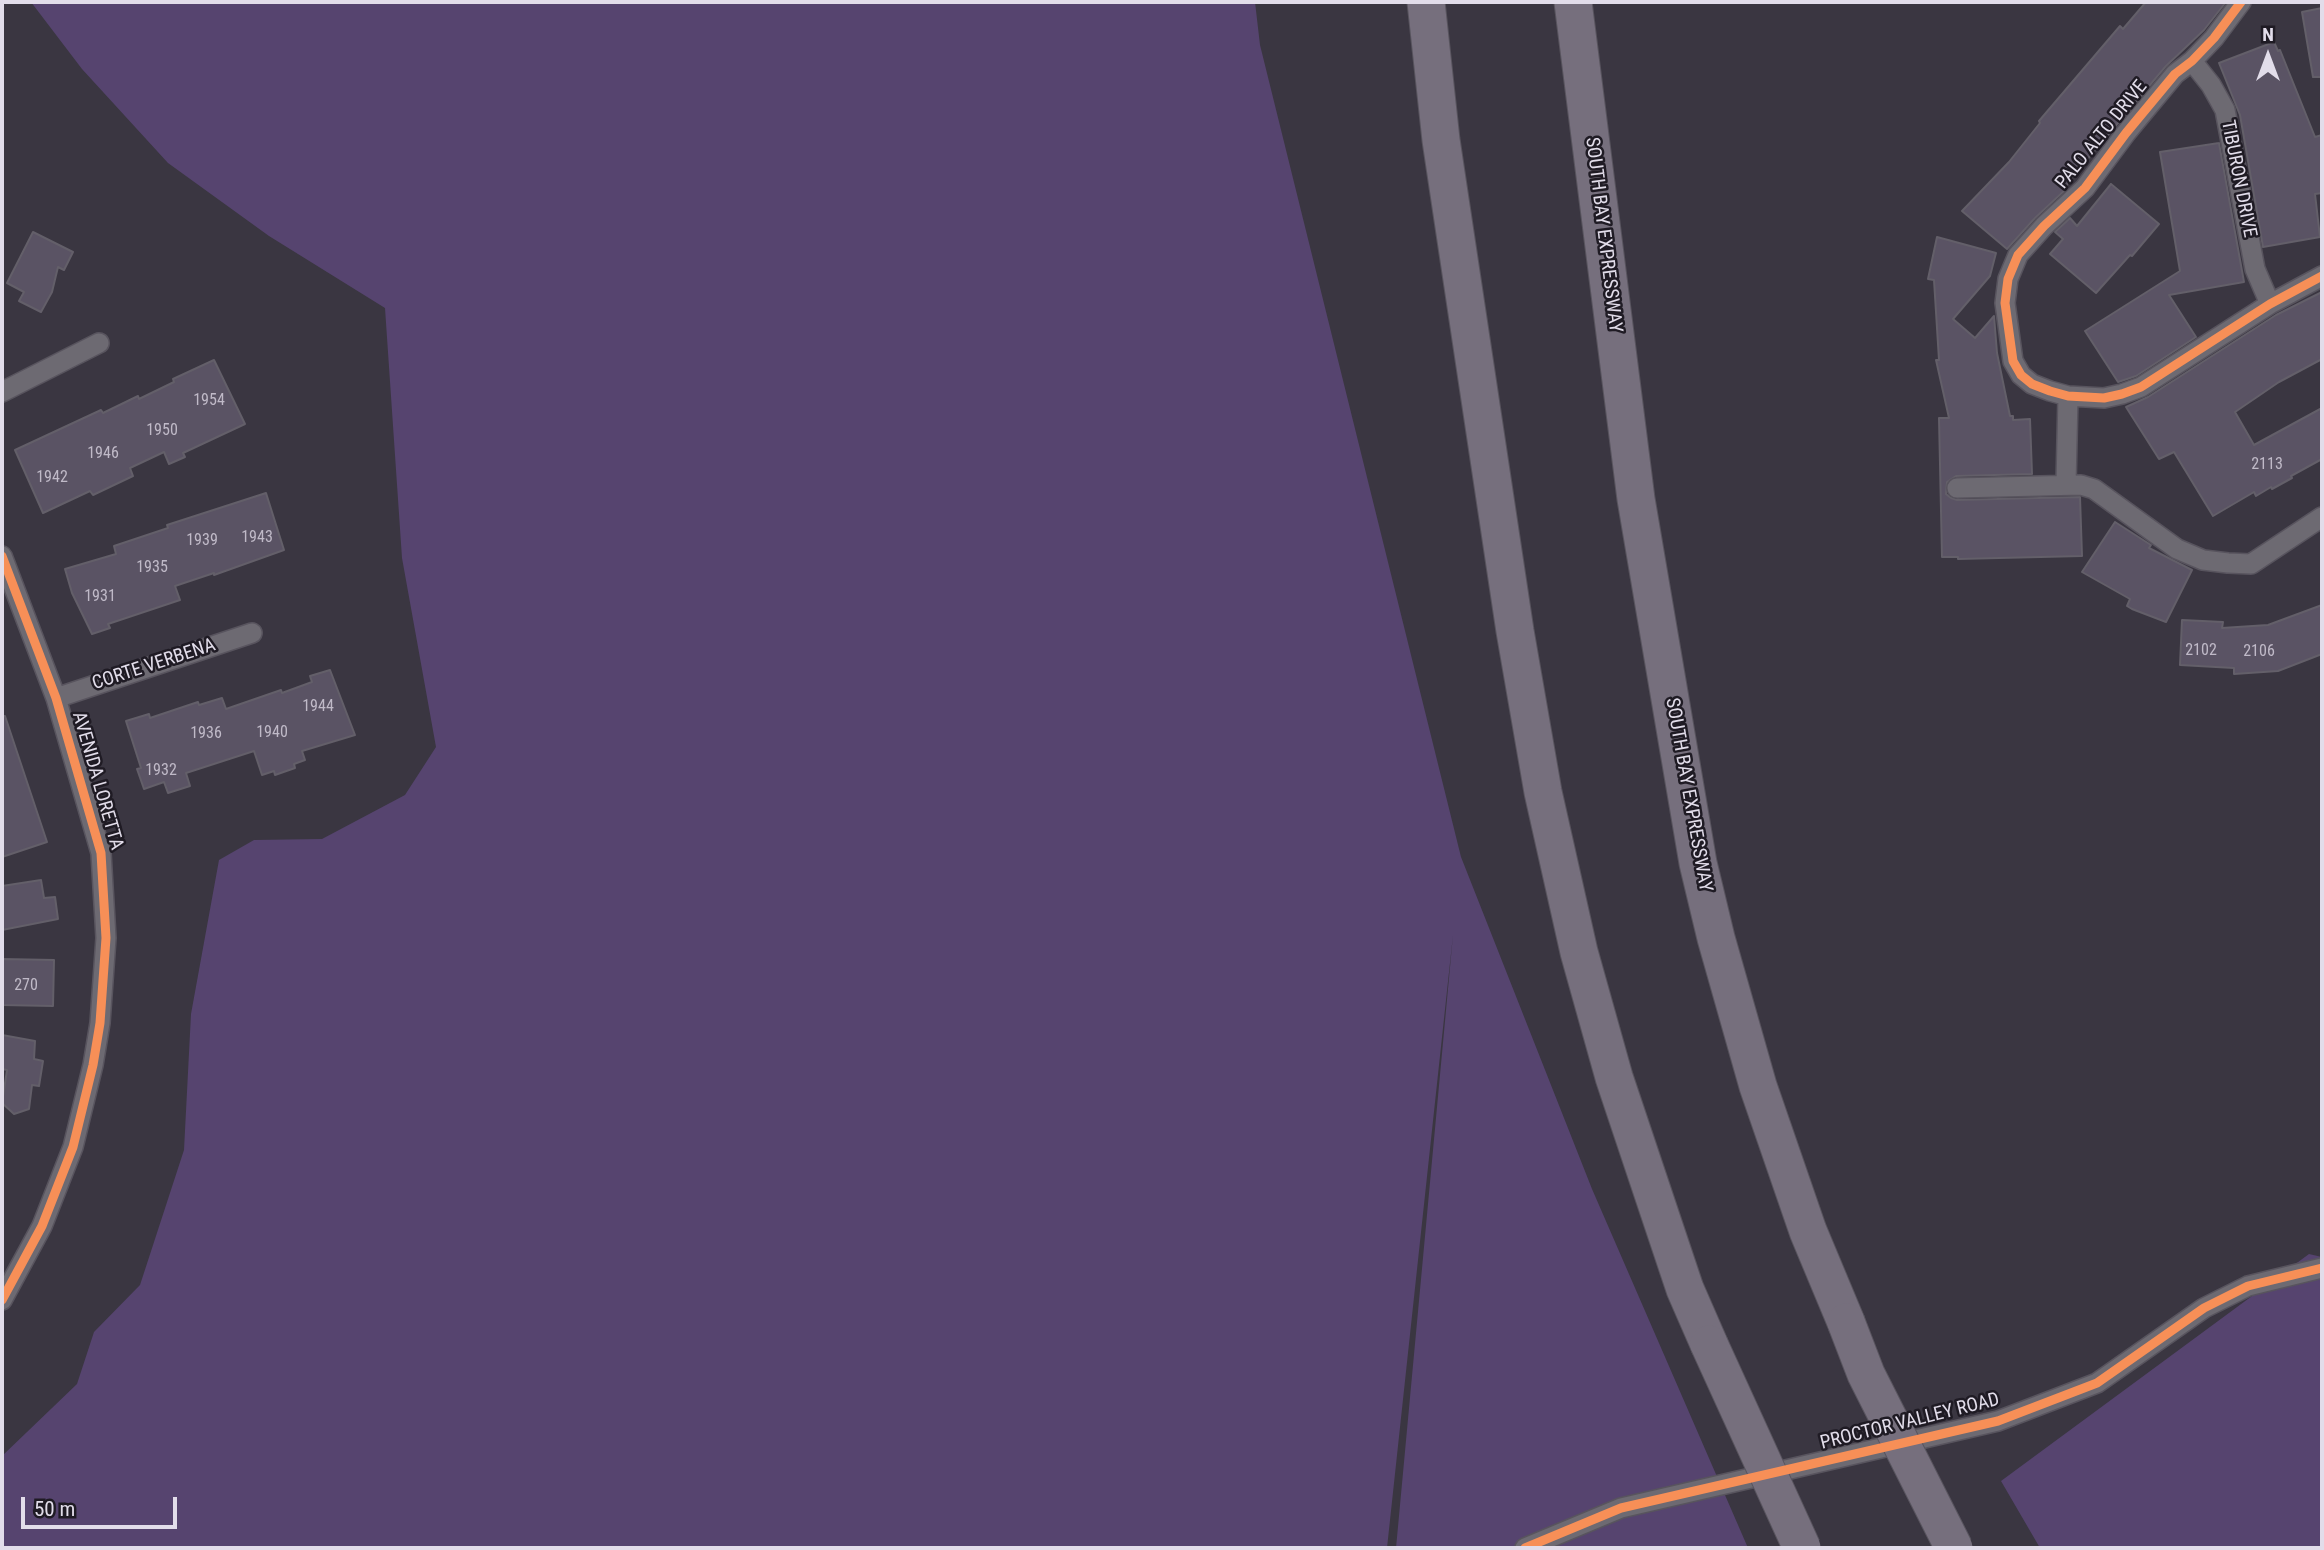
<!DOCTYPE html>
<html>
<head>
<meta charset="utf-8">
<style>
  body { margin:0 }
  #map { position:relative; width:2324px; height:1550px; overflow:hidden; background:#3a3641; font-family:"Roboto Condensed",sans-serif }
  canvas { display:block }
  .frame { position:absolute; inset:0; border:4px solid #e2ddea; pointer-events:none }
  .north { position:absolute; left:2233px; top:21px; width:70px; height:70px; -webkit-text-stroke:5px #1f1b24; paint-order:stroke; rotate:0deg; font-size:19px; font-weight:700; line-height:28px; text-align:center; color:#e2ddea }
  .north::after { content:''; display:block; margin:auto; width:24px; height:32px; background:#e2ddea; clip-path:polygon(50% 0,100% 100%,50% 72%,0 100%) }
  .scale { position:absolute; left:21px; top:1497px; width:156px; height:32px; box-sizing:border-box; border:4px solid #e2ddea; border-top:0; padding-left:9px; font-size:21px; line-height:24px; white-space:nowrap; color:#e2ddea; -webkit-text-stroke:5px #1f1b24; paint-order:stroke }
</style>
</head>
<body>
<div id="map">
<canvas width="2324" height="1550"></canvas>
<div class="frame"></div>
<div class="north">N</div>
<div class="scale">50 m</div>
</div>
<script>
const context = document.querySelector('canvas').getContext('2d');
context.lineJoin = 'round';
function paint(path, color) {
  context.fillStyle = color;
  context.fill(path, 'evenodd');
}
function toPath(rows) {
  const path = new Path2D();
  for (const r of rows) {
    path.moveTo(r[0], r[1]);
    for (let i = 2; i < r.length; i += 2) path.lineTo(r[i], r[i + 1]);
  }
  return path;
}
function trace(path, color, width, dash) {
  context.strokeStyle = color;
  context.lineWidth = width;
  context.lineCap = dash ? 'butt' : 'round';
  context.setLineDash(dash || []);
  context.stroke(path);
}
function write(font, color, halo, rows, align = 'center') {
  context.font = font + ' "Roboto Condensed",sans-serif';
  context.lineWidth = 5;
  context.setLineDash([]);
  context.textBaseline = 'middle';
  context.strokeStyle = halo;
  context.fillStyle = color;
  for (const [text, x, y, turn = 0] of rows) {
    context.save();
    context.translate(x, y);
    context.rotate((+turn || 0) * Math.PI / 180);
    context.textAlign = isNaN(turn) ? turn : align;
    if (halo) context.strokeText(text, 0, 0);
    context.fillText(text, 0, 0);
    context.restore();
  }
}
const green = toPath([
  [31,2,1255,2,1260,45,1461,857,1592,1189,1748,1548,1396,1548,1453,935,1387,1548,2,1548,2,1456,77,1384,94,1332,140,1285,184,1150,191,1014,219,860,254,840,322,839,405,795,436,747,402,558,385,308,269,236,168,163,82,69],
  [2309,1254,2322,1257,2322,1548,2040,1548,2001,1481]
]);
const building = toPath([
  [2146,2,2226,2,2204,30,2166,66,2069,181,2064,191,2035,218,2007,249,1962,211,2009,162,2040,123,2039,121,2120,26,2123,29,2146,2],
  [2322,8,2322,77,2313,77,2302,12,2322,8],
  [2274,42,2278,51,2280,50,2315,137,2322,135,2322,193,2315,194,2320,237,2263,247,2240,115,2219,63,2274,42],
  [2219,143,2244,282,2169,295,2196,337,2136,376,2118,382,2085,331,2180,271,2160,152,2219,143],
  [2111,184,2159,224,2132,256,2130,255,2096,293,2050,254,2063,239,2055,232,2070,218,2077,226,2111,184],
  [33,232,73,252,64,270,58,267,52,292,41,312,19,301,24,292,7,283,33,232],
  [1937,237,1996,253,1990,276,1953,319,1975,338,1994,316,1997,353,2010,416,2013,416,2013,420,2030,419,2032,474,1956,476,1947,482,1946,494,1951,498,1957,500,2080,497,2082,556,1958,559,1958,557,1942,557,1939,418,1949,418,1936,360,1939,360,1934,280,1928,279,1937,237],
  [2322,292,2322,359,2279,382,2235,412,2254,445,2322,408,2322,459,2291,476,2292,478,2272,489,2271,487,2256,496,2254,492,2213,516,2174,452,2159,459,2126,407,2148,397,2276,315,2322,292],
  [214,360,245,424,183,453,185,457,169,464,164,452,130,468,133,476,93,495,90,491,43,513,15,450,101,410,103,413,138,396,139,399,174,382,173,379,214,360],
  [266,493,284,550,214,575,214,573,175,586,180,600,108,624,110,628,92,634,72,593,65,569,116,554,114,546,168,528,167,525,266,493],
  [2115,522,2151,545,2149,548,2192,570,2166,622,2132,609,2127,606,2130,599,2082,572,2115,522],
  [2322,605,2322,654,2278,671,2234,674,2234,668,2180,665,2182,620,2223,622,2222,628,2268,625,2322,605],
  [330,670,355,735,302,751,305,760,294,764,295,768,275,775,274,771,262,775,254,751,186,773,190,786,168,793,164,782,144,789,137,769,141,768,126,721,149,714,150,718,198,702,199,705,222,698,226,709,281,690,282,693,312,682,310,676,330,670],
  [2,716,5,716,47,842,2,857,2,716],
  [41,880,44,898,55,897,58,919,2,930,2,886,41,880],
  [2,959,54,960,53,1006,2,1005,2,959],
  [2,1035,35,1041,34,1059,43,1061,39,1086,32,1085,29,1109,14,1114,2,1103,7,1070,2,1069,2,1035]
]);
const street = toPath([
  [2241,2,2214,38,2192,61,2175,74,2126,133,2085,188,2044,226,2018,255,2008,279,2005,303,2013,361,2021,375,2032,384,2050,391,2068,396,2104,398,2122,394,2141,387,2270,304,2322,276],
  [2192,61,2211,85,2225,110,2255,269,2270,304],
  [2,392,99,343],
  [2066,484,2068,396],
  [1957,488,2081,485,2094,489,2177,549,2203,560,2228,563,2251,564,2322,517],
  [2,556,56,698,101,853,106,938,100,1023,93,1065,73,1147,42,1226,2,1300],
  [56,698,252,633],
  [1525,1548,1621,1508,1998,1421,2097,1383,2204,1308,2248,1286,2322,1268]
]);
const highway = toPath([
  [1426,2,1441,140,1515,631,1543,792,1579,952,1614,1077,1685,1289,1709,1344],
  [1573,2,1636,499,1698,863,1716,938,1758,1086,1808,1231,1846,1322]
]);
const highwayBridge = toPath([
  [1846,1322,1866,1374,1954,1548],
  [1709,1344,1802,1548]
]);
const cycleway = toPath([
  [2241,2,2214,38,2192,61,2175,74,2126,133,2085,188,2044,226,2018,255,2008,279,2005,303,2013,361,2021,375,2032,384,2050,391,2068,396,2104,398,2122,394,2141,387,2270,304,2322,276],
  [2,556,56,698,101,853,106,938,100,1023,93,1065,73,1147,42,1226,2,1300],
  [1525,1548,1621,1508,1998,1421,2097,1383,2204,1308,2248,1286,2322,1268]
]);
const numberNames = [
  ["1954",209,401],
  ["1950",162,431],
  ["1946",103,454],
  ["2113",2267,465],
  ["1942",52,478],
  ["1943",257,538],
  ["1939",202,541],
  ["1935",152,568],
  ["1931",100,597],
  ["2102",2201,651],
  ["2106",2259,652],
  ["1944",318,707],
  ["1940",272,733],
  ["1936",206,734],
  ["1932",161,771],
  ["270",26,986]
];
const streetNames = [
  ["PALO ALTO DRIVE",2102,135,-51],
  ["TIBURON DRIVE",2238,179,79],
  ["SOUTH BAY EXPRESSWAY",1603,235,83],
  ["CORTE VERBENA",154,665,-18],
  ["AVENIDA LORETTA",97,781,74],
  ["SOUTH BAY EXPRESSWAY",1688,795,80],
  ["PROCTOR VALLEY ROAD",1910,1422,-14]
];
paint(green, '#56446f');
paint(building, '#5a5364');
trace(building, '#635f69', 2);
trace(street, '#58545e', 22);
trace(highway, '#58545e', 39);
trace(street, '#6d6a72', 19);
trace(highway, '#766f7d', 37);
trace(highwayBridge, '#58545e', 39, []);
trace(highwayBridge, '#766f7d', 37);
trace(cycleway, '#f78f57', 9);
write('16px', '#c0bac8', null, numberNames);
write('19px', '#e2ddea', '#1f1b24', streetNames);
</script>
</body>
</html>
